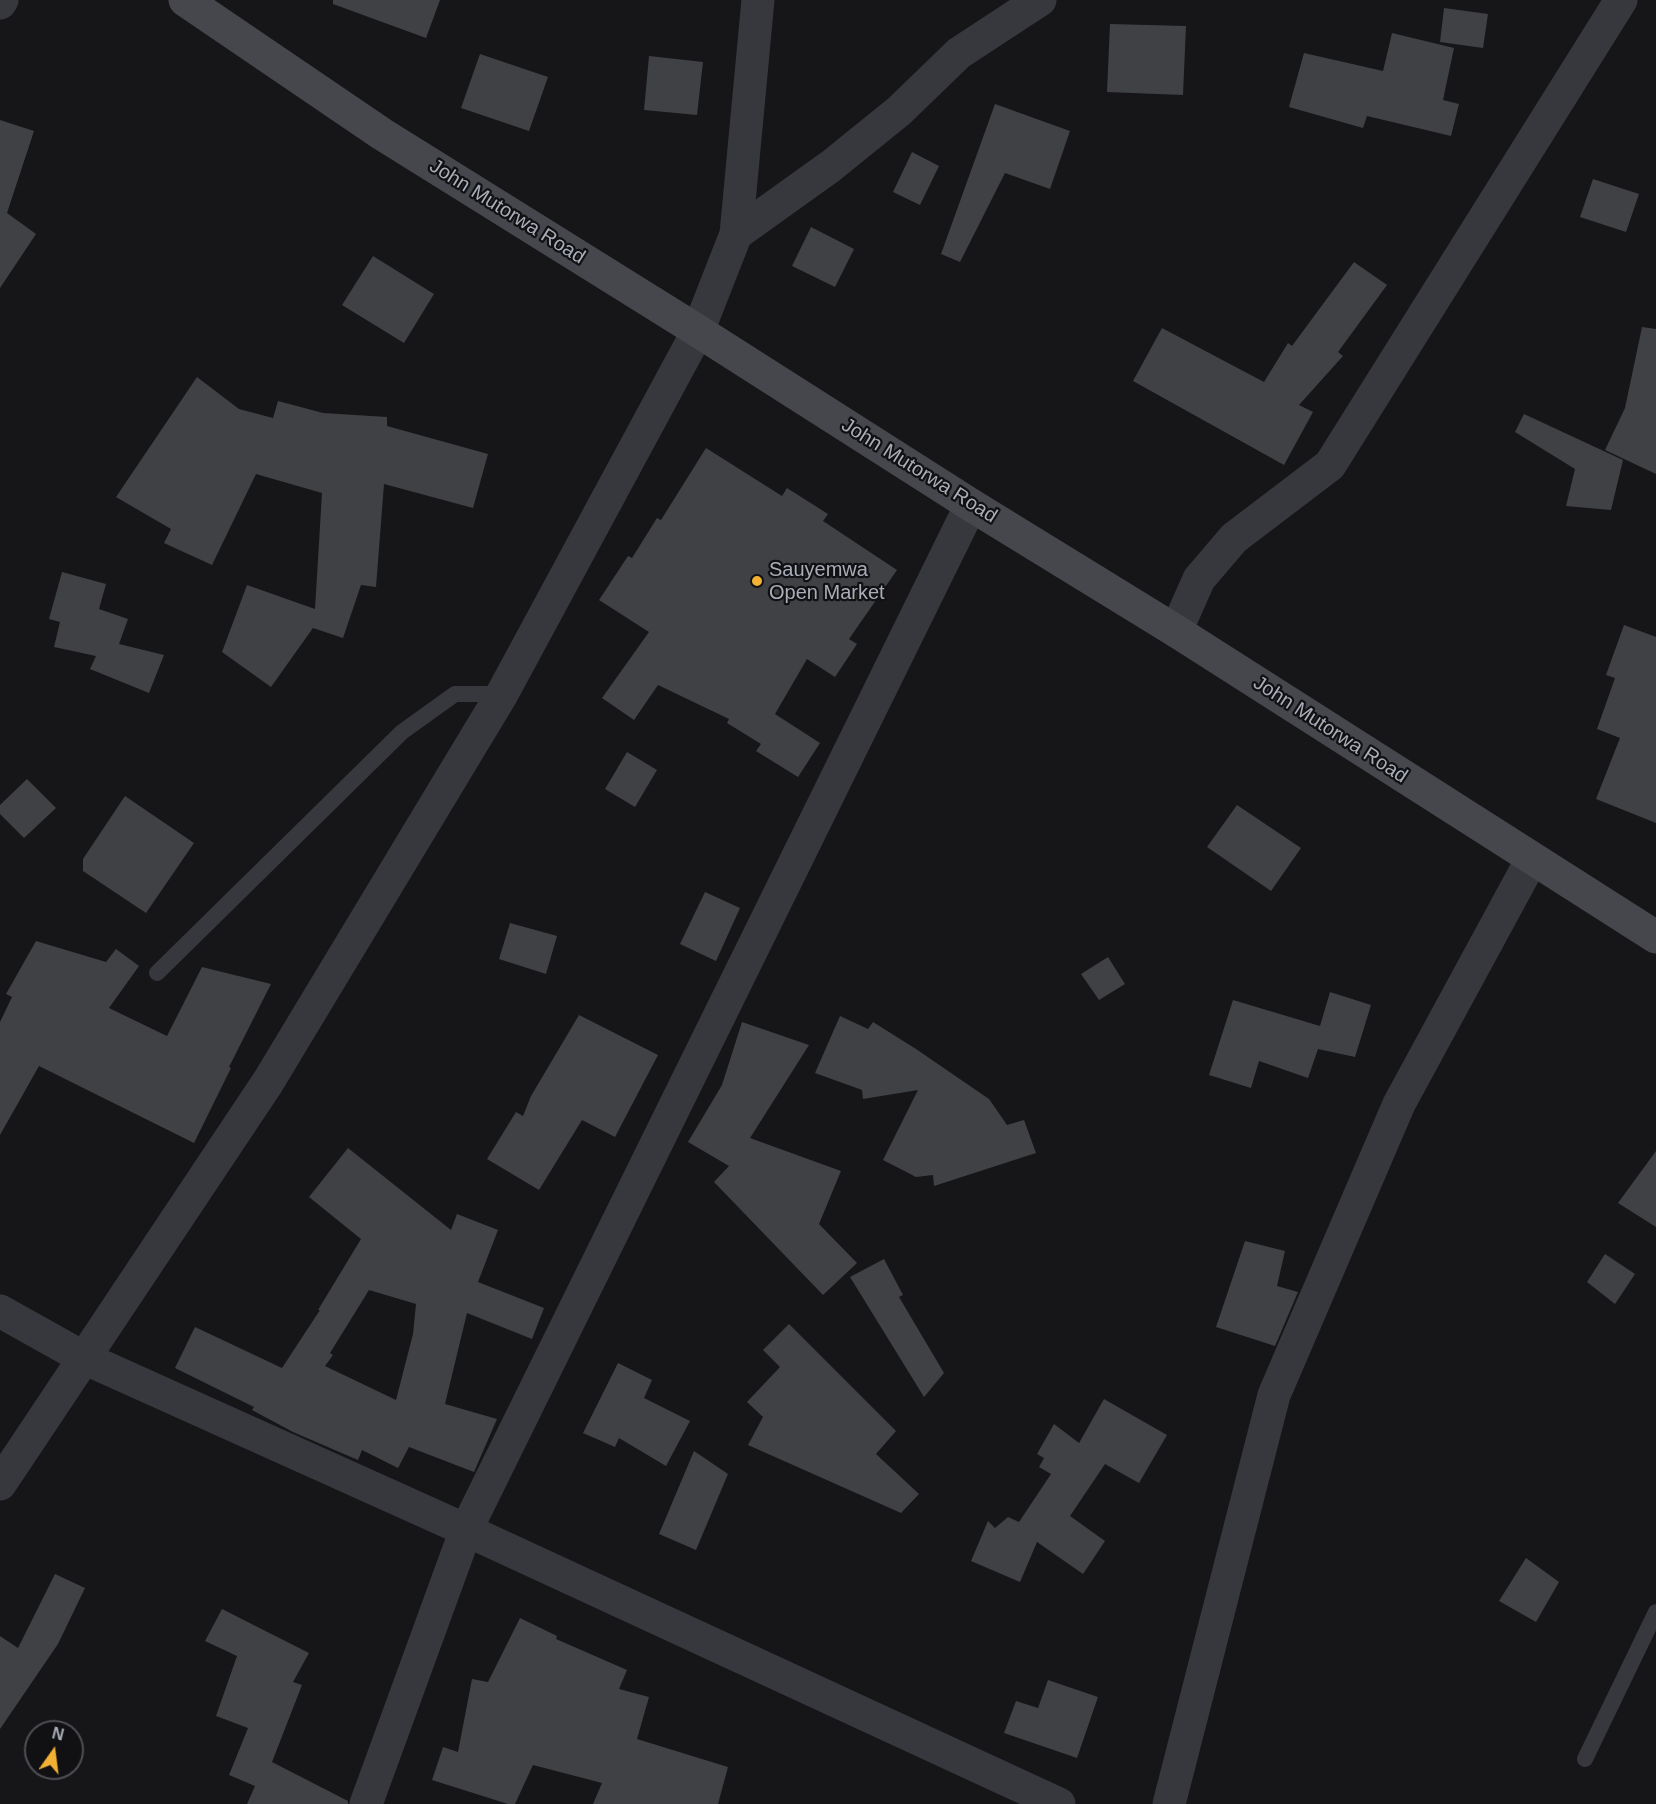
<!DOCTYPE html>
<html>
<head>
<meta charset="utf-8">
<style>
  body { margin:0 }
  #map { position:relative; width:1656px; height:1804px; overflow:hidden; background:#161618; font-family:Helvetica,sans-serif }
  canvas { display:block }
  .north { position:absolute; left:24px; top:1720px; width:60px; height:60px; box-sizing:border-box; background:#111113; border:2px solid #4d4f55; border-radius:50%; rotate:14deg; font-size:16px; font-weight:700; line-height:24px; text-align:center; color:#a8adb8 }
  .north::after { content:''; display:block; margin:auto; width:21px; height:27px; background:#f2b134; clip-path:polygon(50% 0,100% 100%,50% 72%,0 100%) }
</style>
</head>
<body>
<div id="map">
<canvas width="1656" height="1804"></canvas>
<div class="north">N</div>
</div>
<script>
const context = document.querySelector('canvas').getContext('2d');
context.lineJoin = 'round';
function paint(path, color) {
  context.fillStyle = color;
  context.fill(path, 'evenodd');
}
function toPath(rows) {
  const path = new Path2D();
  for (const r of rows) {
    path.moveTo(r[0], r[1]);
    for (let i = 2; i < r.length; i += 2) path.lineTo(r[i], r[i + 1]);
  }
  return path;
}
function trace(path, color, width, dash) {
  context.strokeStyle = color;
  context.lineWidth = width;
  context.lineCap = dash ? 'butt' : 'round';
  context.setLineDash(dash || []);
  context.stroke(path);
}
function write(font, color, halo, rows, align = 'center') {
  context.font = font + ' Helvetica,sans-serif';
  context.lineWidth = 4.5;
  context.setLineDash([]);
  context.textBaseline = 'middle';
  context.strokeStyle = halo;
  context.fillStyle = color;
  for (const [text, x, y, turn = 0] of rows) {
    context.save();
    context.translate(x, y);
    context.rotate((+turn || 0) * Math.PI / 180);
    context.textAlign = isNaN(turn) ? turn : align;
    if (halo) context.strokeText(text, 0, 0);
    context.fillText(text, 0, 0);
    context.restore();
  }
}
const building = toPath([
  [333,0,440,0,426,38,333,4],
  [1444,8,1488,14,1483,48,1440,42],
  [1110,24,1186,26,1183,95,1107,92],
  [1392,33,1454,48,1443,100,1459,104,1451,136,1367,116,1363,128,1289,107,1304,53,1383,71],
  [480,54,548,77,529,131,461,108],
  [649,56,703,62,697,115,644,110],
  [995,104,1070,131,1050,189,1005,173,960,262,941,254],
  [0,120,34,131,7,213,36,234,0,288],
  [912,152,939,166,920,205,893,192],
  [1593,179,1639,194,1626,232,1580,217],
  [811,227,854,249,835,287,792,266],
  [373,256,434,294,404,343,342,305],
  [1354,262,1387,285,1338,352,1343,356,1299,405,1313,412,1284,465,1133,381,1162,328,1264,382,1288,343,1292,346],
  [1642,327,1656,329,1656,474,1605,450,1625,408],
  [197,377,239,409,273,418,278,401,323,413,387,417,387,426,488,454,473,508,384,484,376,587,361,585,343,638,313,628,271,687,222,652,247,585,315,609,322,493,256,474,212,565,164,543,171,529,116,497],
  [1524,414,1623,460,1611,510,1566,506,1575,469,1515,432],
  [706,448,782,496,787,488,828,514,823,521,897,570,849,639,857,644,835,677,807,659,775,714,820,743,798,777,756,751,761,744,727,723,729,719,658,685,634,720,602,698,649,632,599,600,628,556,632,558,657,518,661,520],
  [62,572,106,584,99,609,128,619,119,644,164,655,149,693,90,669,96,656,54,647,60,622,49,619],
  [1624,625,1656,637,1656,823,1596,799,1620,738,1597,729,1615,678,1606,675],
  [627,752,657,770,635,807,605,789],
  [27,779,56,808,24,838,0,814,0,805],
  [125,796,194,843,146,913,83,871,83,859],
  [1237,805,1301,848,1271,891,1207,847],
  [705,892,740,908,716,961,680,944],
  [510,923,557,936,546,974,499,959],
  [36,941,106,962,116,949,139,966,109,1008,167,1036,202,967,271,984,229,1067,231,1068,194,1143,39,1066,0,1135,0,1022,12,997,6,994],
  [1108,957,1125,984,1099,1000,1081,974],
  [1330,992,1371,1005,1355,1057,1318,1049,1308,1078,1259,1061,1251,1088,1209,1075,1233,1000,1320,1026],
  [579,1015,658,1055,615,1137,582,1120,539,1190,487,1159,516,1112,523,1116,531,1096],
  [840,1016,868,1029,873,1022,916,1049,989,1099,1007,1125,1024,1120,1036,1153,934,1186,933,1175,916,1177,883,1160,918,1090,863,1099,862,1090,815,1073],
  [742,1022,809,1045,750,1138,841,1171,819,1224,857,1263,823,1295,714,1182,729,1166,688,1142,722,1085],
  [348,1148,451,1230,457,1214,498,1230,478,1282,544,1308,532,1339,467,1313,445,1404,497,1419,474,1472,409,1447,398,1468,362,1450,358,1460,293,1432,252,1410,254,1407,175,1368,195,1327,282,1368,320,1310,318,1310,361,1239,309,1197],
  [369,1290,416,1304,413,1334,396,1400,325,1366,333,1355,330,1353],
  [1656,1151,1656,1227,1618,1203],
  [1245,1241,1285,1251,1277,1286,1298,1292,1275,1346,1216,1327],
  [1605,1254,1635,1274,1615,1304,1587,1282],
  [884,1259,903,1295,899,1297,944,1373,924,1397,850,1277],
  [789,1324,896,1431,876,1454,919,1494,901,1513,748,1445,763,1417,747,1402,780,1367,763,1350],
  [618,1363,652,1380,644,1398,690,1421,666,1466,619,1438,615,1447,583,1433],
  [1104,1399,1167,1435,1139,1483,1105,1464,1070,1516,1105,1541,1083,1574,1037,1542,1020,1582,971,1561,988,1521,995,1528,1008,1517,1019,1522,1051,1474,1039,1467,1044,1458,1037,1454,1054,1424,1079,1443],
  [694,1451,728,1474,696,1550,659,1534],
  [1526,1558,1559,1582,1536,1622,1499,1601],
  [55,1574,85,1588,58,1644,0,1729,0,1636,18,1648],
  [222,1609,309,1653,293,1682,302,1685,272,1762,348,1801,348,1804,247,1804,255,1786,229,1775,248,1728,216,1716,237,1656,205,1641],
  [520,1618,557,1636,556,1639,627,1670,619,1689,649,1697,637,1739,728,1767,718,1804,593,1804,602,1783,533,1765,515,1804,508,1804,432,1780,443,1747,458,1752,472,1679,488,1682],
  [1048,1680,1098,1697,1077,1758,1004,1733,1016,1701,1038,1708]
]);
const lane = toPath([
  [157,973,402,732,455,694,502,694],
  [1585,1759,1656,1612]
]);
const street = toPath([
  [0,3,2,0],
  [736,234,831,166,899,111,959,53,1040,0],
  [1176,631,1199,579,1234,538,1330,465,1621,0],
  [0,1311,84,1358,466,1530,1059,1804],
  [0,1484,268,1082,502,694,698,331,736,234,758,0],
  [366,1804,466,1530,971,505],
  [1169,1804,1274,1395,1399,1104,1532,859]
]);
const secondary = toPath([
  [185,0,382,134,698,331,971,505,1176,631,1656,937]
]);
const markers = [
  [757,581,6,"#f2b134"]
];
const streetNames = [
  ["John Mutorwa Road",507,212,32],
  ["John Mutorwa Road",919,471,32],
  ["John Mutorwa Road",1330,730,33]
];
const poiNames = [
  ["Sauyemwa",769,570],
  ["Open Market",769,593]
];
paint(building, '#404145');
trace(lane, '#37383d', 16);
trace(street, '#37383d', 33);
trace(secondary, '#45474d', 33);
for (const [x, y, r, color] of markers) {
  const dot = new Path2D();
  dot.arc(x, y, r, 0, 2 * Math.PI);
  context.fillStyle = color;
  context.fill(dot);
  trace(dot, '#111113', 2);
}
write('20px', '#a8adb8', '#111113', streetNames);
write('20px', '#a8adb8', '#111113', poiNames, 'left');
</script>
</body>
</html>
